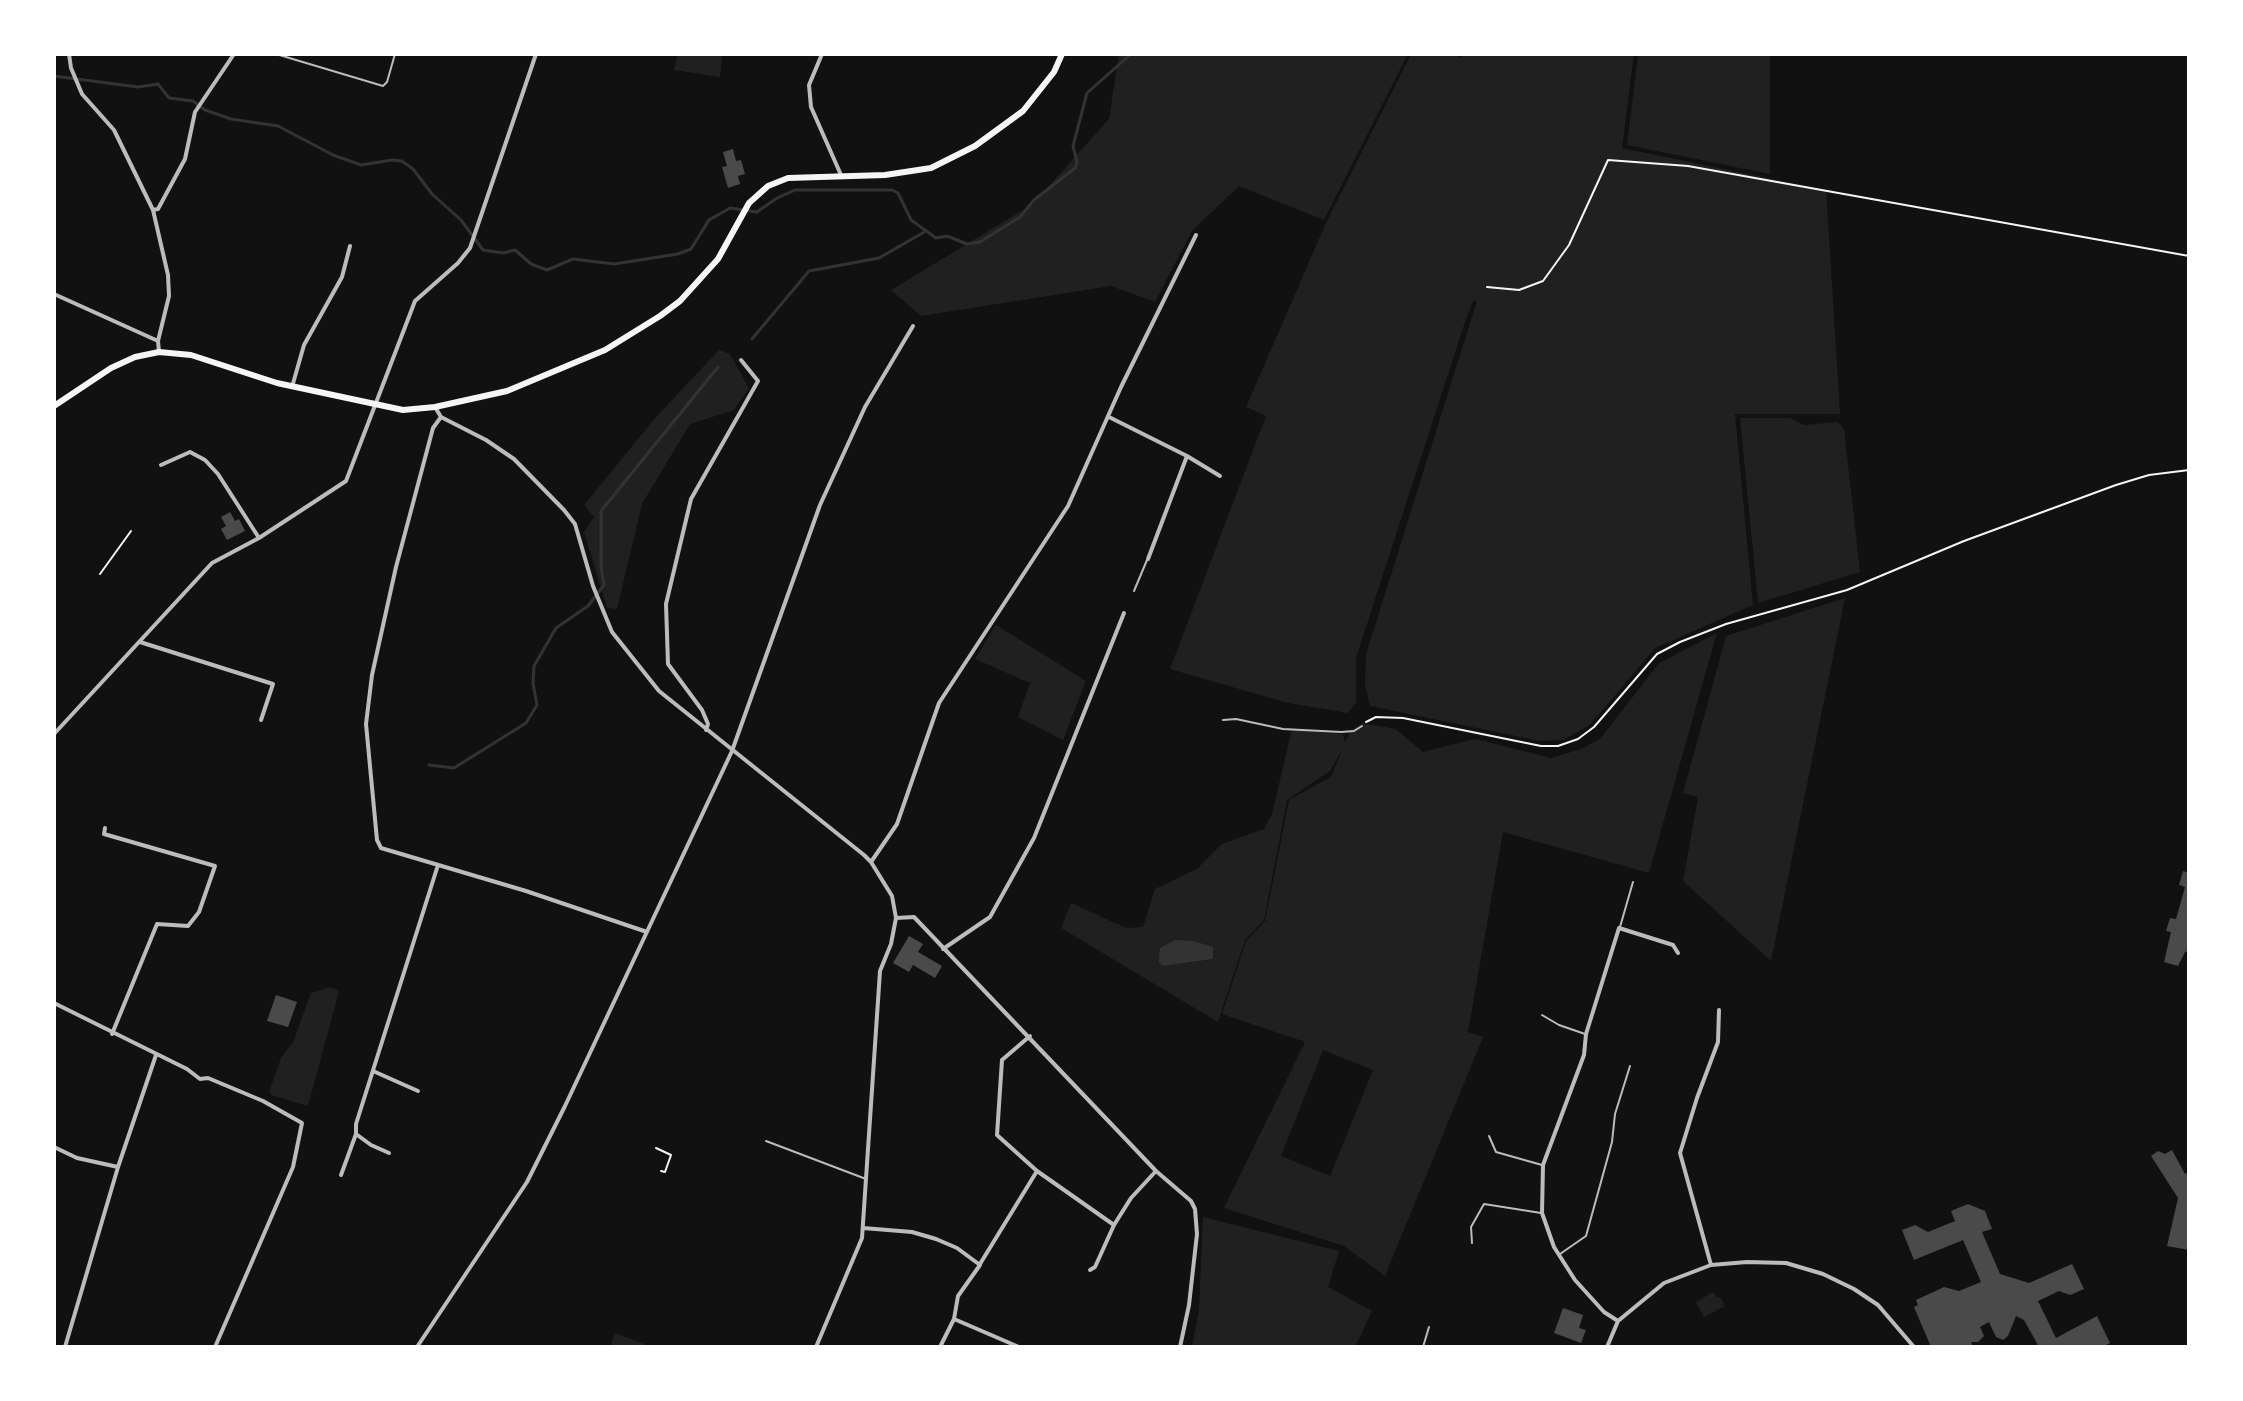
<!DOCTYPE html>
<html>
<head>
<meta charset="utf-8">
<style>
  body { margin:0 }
  #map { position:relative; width:2243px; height:1401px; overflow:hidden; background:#111; font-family:Rubik,sans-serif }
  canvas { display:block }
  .frame { position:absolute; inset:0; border:56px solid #fff; pointer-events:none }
</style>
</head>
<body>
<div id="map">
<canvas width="2243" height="1401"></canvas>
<div class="frame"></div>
</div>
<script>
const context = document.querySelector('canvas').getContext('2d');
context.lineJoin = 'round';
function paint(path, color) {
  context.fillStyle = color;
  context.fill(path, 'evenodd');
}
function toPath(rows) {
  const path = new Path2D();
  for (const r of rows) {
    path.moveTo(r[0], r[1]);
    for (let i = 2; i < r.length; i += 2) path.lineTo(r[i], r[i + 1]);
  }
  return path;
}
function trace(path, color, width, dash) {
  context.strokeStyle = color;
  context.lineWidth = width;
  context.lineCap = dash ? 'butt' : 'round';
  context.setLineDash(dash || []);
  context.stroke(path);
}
const green = toPath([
  [678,54,722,54,720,77,674,70],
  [1119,54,1408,54,1324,220,1239,186,1192,231,1155,302,1111,286,921,316,891,290,1033,204,1109,119],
  [1411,54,1451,54,1461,58,1462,55,1459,54,1634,54,1622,148,1826,190,1840,414,1735,414,1753,605,1655,648,1590,725,1563,740,1540,741,1370,706,1365,684,1366,654,1477,301,1473,301,1464,325,1356,658,1356,702,1348,713,1288,703,1170,669,1266,416,1246,407,1326,223],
  [1638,54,1770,54,1770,174,1627,145],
  [719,350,730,354,749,388,734,410,690,424,642,504,617,609,607,608,584,532,594,517,584,505,656,417],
  [1740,418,1790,418,1804,425,1838,422,1844,429,1860,572,1758,603],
  [1845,598,1771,961,1683,881,1698,797,1683,793,1726,636],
  [996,625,1086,681,1063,740,1018,717,1030,683,975,659],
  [1717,633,1649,873,1503,832,1468,1032,1483,1037,1385,1276,1344,1246,1224,1208,1305,1042,1222,1014,1246,941,1265,921,1289,800,1331,777,1343,748,1330,771,1287,800,1264,920,1245,940,1218,1022,1061,928,1071,903,1126,928,1143,927,1155,889,1197,869,1222,844,1264,829,1272,814,1292,729,1343,734,1345,743,1350,731,1362,723,1396,729,1423,752,1475,739,1551,758,1581,749,1600,739,1659,663],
  [1194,941,1212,947,1213,959,1163,966],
  [1323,1050,1373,1070,1330,1176,1281,1156],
  [330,987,339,991,308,1106,271,1095,269,1092,281,1058,293,1042,311,993],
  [1203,1217,1339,1251,1328,1287,1372,1311,1355,1347,1192,1347,1199,1309],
  [1713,1292,1717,1298,1720,1297,1725,1306,1704,1317,1696,1302],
  [615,1333,652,1347,610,1347]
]);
const water = toPath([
  [1175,940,1194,941,1213,947,1213,959,1163,966,1159,962,1160,948]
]);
const stream = toPath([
  [54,76,138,87,158,84,169,98,193,101,205,110,231,119,278,126,333,155,361,165,392,160,402,161,413,169,432,194,461,220,483,250,503,253,515,250,531,264,547,270,573,259,614,264,678,254,691,249,709,220,730,208,757,212,777,198,795,190,892,190,898,193,911,220,936,238,947,236,967,244,980,242,1020,217,1034,200,1075,168,1077,162,1073,146,1087,93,1131,54],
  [752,339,809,271,879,258,926,231],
  [429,765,454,768,526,723,537,705,533,683,534,666,556,628,588,606,604,585,601,567,601,511,718,367]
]);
const building = toPath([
  [733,149,736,161,741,160,745,174,738,176,740,184,728,188,722,167,727,166,723,152],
  [230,512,235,521,239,519,245,531,227,540,221,529,226,526,221,517],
  [2183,871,2189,873,2189,951,2185,952,2178,966,2164,962,2171,932,2166,931,2170,918,2176,919,2185,887,2179,885],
  [909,936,923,944,918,952,942,966,935,978,913,965,909,972,893,963],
  [276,995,297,1002,288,1027,267,1021],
  [2172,1150,2185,1174,2189,1172,2189,1250,2167,1246,2178,1198,2151,1156,2158,1151,2165,1154],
  [1968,1204,1985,1211,1992,1229,1982,1232,2000,1274,2029,1283,2072,1264,2084,1289,2070,1295,2059,1291,2038,1301,2056,1338,2097,1316,2110,1343,2102,1347,2039,1347,2024,1320,2016,1316,2008,1336,2003,1340,1996,1337,1989,1322,1980,1327,1984,1336,1978,1342,1971,1342,1973,1347,1931,1347,1914,1307,1918,1305,1916,1300,1944,1287,1959,1291,1981,1282,1963,1240,1914,1260,1902,1230,1915,1225,1928,1232,1955,1221,1951,1211],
  [1563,1308,1583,1315,1579,1328,1586,1330,1581,1343,1554,1333]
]);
const path = toPath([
  [1487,287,1519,290,1543,281,1569,245,1608,160,1688,166,2189,256],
  [100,574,131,531],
  [1366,722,1376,717,1403,718,1541,746,1558,746,1578,739,1594,727,1657,654,1680,642,1726,624,1847,590,1964,541,2116,485,2149,475,2189,470],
  [656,1148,671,1155,665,1172,661,1171]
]);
const service = toPath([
  [276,54,383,86,387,82,395,54],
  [1134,591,1147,560],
  [1223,720,1236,719,1283,729,1341,732,1354,731,1362,726],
  [1620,927,1633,882],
  [1542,1015,1559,1025,1585,1034],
  [1489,1136,1496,1152,1542,1165],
  [766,1141,866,1179],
  [1472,1243,1471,1227,1484,1204,1541,1213],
  [1560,1254,1586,1236,1612,1142,1615,1114,1630,1066],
  [655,1346,657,1347],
  [1423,1347,1429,1327]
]);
const minor = toPath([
  [69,54,71,68,82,94,114,130,153,210,168,275,169,296,158,341,159,352],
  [822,54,809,85,811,107,841,175],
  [153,210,158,209,185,159,195,112,234,54],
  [54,294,158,341],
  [292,387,304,345,342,277,350,246],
  [435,407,441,417,486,440,514,459,564,510,575,524,593,586,612,632,659,691,864,855,871,862,892,896,896,918,891,944,880,971,862,1238,816,1347],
  [441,417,433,428,396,567,372,675,366,724,377,840,381,848,526,891,647,932],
  [1109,417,1187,456,1220,476],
  [161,465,190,452,205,460,218,474,259,538],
  [1148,559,1187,456],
  [140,642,273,684,261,720],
  [706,730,708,724,702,710,668,664,666,604,691,499,758,381,741,360],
  [54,734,212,563,259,538,346,481,415,301,458,263,470,248,536,54],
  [105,828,104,834,215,866,199,912,188,926,157,924,112,1034],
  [871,862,897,824,939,703,1068,506,1121,387,1196,235],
  [896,918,914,917,1156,1171,1191,1201,1195,1209,1197,1234,1189,1305,1180,1347],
  [943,949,990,917,1034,838,1124,613],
  [54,1003,187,1069,200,1079,208,1078,263,1101,302,1123,293,1167,215,1347],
  [1030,1036,1002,1060,997,1135,1037,1171,1114,1225,1131,1198,1156,1171],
  [373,1071,418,1091],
  [356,1134,371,1145,389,1153],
  [54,1147,77,1158,118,1167],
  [341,1175,356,1134,356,1124,438,865],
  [863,1228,912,1232,936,1239,957,1248,980,1265,958,1296,954,1319,940,1347],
  [980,1264,1037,1171],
  [1711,1265,1680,1153,1697,1098,1718,1042,1719,1010],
  [1090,1270,1095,1267,1114,1225],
  [954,1319,1019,1347],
  [1618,1321,1604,1312,1575,1280,1554,1247,1542,1213,1543,1165,1584,1055,1586,1034,1619,928,1673,945,1678,953],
  [65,1347,118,1167,156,1055],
  [417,1347,527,1182,565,1106,732,751,820,505,865,407,913,326],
  [1607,1347,1618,1321,1664,1283,1711,1265,1747,1262,1786,1263,1823,1274,1854,1289,1878,1305,1914,1347]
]);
const secondary = toPath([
  [54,406,111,368,135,357,159,352,191,355,277,383,403,410,435,407,507,391,605,350,660,316,680,301,718,259,749,203,768,186,788,178,885,175,931,168,975,146,1023,111,1054,72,1062,54]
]);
paint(green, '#202020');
paint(water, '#333');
trace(stream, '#333', 3);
paint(building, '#4a4a4a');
trace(path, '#f5f5f5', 2);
trace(service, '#bcbcbc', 2);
trace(minor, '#bcbcbc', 4);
trace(secondary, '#f5f5f5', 6);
</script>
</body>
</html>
